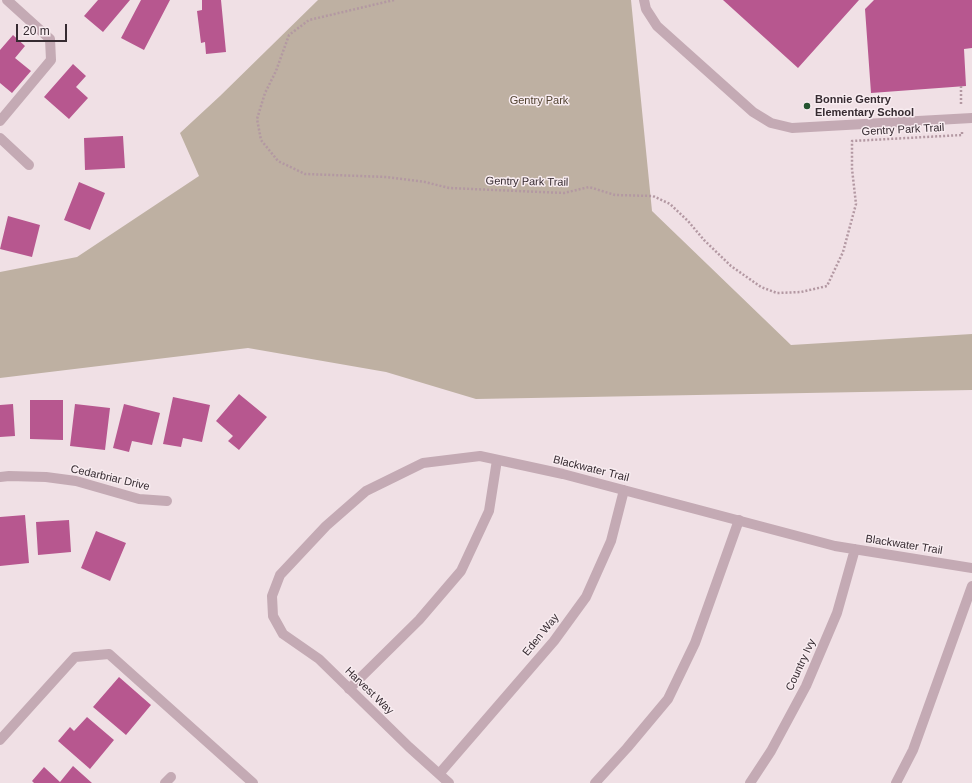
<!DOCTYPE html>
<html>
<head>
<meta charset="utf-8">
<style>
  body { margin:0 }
  #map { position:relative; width:972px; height:783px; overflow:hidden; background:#f0e0e5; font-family:Arial,sans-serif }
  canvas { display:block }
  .scale { position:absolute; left:16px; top:24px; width:51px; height:18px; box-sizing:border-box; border:2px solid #362b31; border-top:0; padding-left:5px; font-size:12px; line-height:14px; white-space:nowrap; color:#362b31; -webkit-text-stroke:3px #f8ecf0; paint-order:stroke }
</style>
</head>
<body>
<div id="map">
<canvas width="972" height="783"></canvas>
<div class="scale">20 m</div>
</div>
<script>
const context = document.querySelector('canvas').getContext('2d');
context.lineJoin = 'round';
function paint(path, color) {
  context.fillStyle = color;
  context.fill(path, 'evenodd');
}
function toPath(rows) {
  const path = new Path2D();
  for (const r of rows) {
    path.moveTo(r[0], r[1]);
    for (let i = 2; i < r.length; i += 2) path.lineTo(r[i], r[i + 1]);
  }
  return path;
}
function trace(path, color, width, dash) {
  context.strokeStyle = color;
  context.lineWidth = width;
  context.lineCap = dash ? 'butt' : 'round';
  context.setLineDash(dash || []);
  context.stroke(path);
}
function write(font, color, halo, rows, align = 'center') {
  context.font = font + ' Arial,sans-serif';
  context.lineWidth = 3;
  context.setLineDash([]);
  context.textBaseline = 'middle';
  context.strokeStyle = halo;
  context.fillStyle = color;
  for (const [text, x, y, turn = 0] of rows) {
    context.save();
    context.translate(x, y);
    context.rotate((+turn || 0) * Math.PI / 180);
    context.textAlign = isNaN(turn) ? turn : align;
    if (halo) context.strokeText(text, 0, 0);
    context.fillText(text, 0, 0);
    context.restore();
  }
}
const green = toPath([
  [318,0,631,0,652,211,791,345,972,334,972,390,476,399,386,372,248,348,0,378,0,272,77,257,199,176,180,133,220,96]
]);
const building = toPath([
  [98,0,130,0,103,32,84,16],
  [141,0,170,0,144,50,121,38],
  [202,0,221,0,226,52,206,54,205,42,201,43,197,11,202,10],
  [723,0,859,0,798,68],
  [874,0,972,0,972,48,964,49,966,86,871,93,865,9],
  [13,35,25,46,15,58,31,71,12,93,0,83,0,50],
  [73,64,86,76,76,87,88,98,69,119,44,97],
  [123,136,125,168,85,170,84,138],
  [79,182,105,193,90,230,64,220],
  [8,216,40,225,32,257,0,249],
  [239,394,267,417,239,450,228,441,233,436,216,421],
  [173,397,210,405,202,442,183,438,181,447,163,444],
  [30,400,63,400,63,440,30,439],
  [13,404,15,436,0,437,0,405],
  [75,404,110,408,105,450,70,446],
  [124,404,160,413,152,445,132,441,129,452,113,448],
  [25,515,29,563,0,566,0,517],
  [69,520,71,552,38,555,36,522],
  [96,531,126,543,110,581,81,568],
  [119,677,151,705,126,735,93,707],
  [87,717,114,740,90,769,58,741,70,727,74,731],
  [73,766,92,783,34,783,32,781,44,767,60,782]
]);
const path = toPath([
  [394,0,309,20,289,35,276,71,265,93,257,119,261,140,278,161,305,174,387,177,425,182,449,188,564,193,589,187,615,195,653,196,670,204,688,221,704,240,731,266,761,287,777,293,801,292,827,286,843,252,856,204,852,169,852,141,962,135,962,130],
  [961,86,961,105]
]);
const service = toPath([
  [644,0,646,9,657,26,753,112,771,123,792,128,972,118],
  [0,121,51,60,50,39,7,0],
  [349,689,419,620,461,571,489,511,497,460],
  [0,740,75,657,109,654,253,783],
  [595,783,627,748,668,699,695,643,739,520],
  [896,783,913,750,972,586]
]);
const minor = toPath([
  [0,138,29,165],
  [0,477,9,476,46,477,76,481,139,499,167,501],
  [439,774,554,641,586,597,611,541,624,490],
  [165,783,171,777],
  [449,783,409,747,319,659,283,634,273,616,272,596,280,575,326,526,366,491,423,463,480,456,563,474,835,546,972,568],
  [750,783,771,751,806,686,837,613,855,549]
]);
const markers = [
  [807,106,4,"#255330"]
];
const poiNames = [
  ["Bonnie Gentry",815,100],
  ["Elementary School",815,113]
];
const parkNames = [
  ["Gentry Park",539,101]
];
const streetNames = [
  ["Gentry Park Trail",903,130,-3],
  ["Gentry Park Trail",527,182,1],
  ["Blackwater Trail",591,469,14],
  ["Cedarbriar Drive",110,478,13],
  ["Blackwater Trail",904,545,9],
  ["Eden Way",541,635,-51],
  ["Country Ivy",801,665,-65],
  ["Harvest Way",369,691,44]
];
paint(green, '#beb0a2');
paint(building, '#b7578f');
trace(path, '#b398a2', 2.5, [2, 2]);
trace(service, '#c4aab4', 10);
trace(minor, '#c4aab4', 10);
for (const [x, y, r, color] of markers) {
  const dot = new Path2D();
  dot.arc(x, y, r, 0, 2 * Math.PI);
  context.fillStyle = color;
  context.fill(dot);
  trace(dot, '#f8ecf0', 1.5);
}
write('bold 11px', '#362b31', '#f8ecf0', poiNames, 'left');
write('11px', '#524332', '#f8ecf0', parkNames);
write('11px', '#362b31', '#f8ecf0', streetNames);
</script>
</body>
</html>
